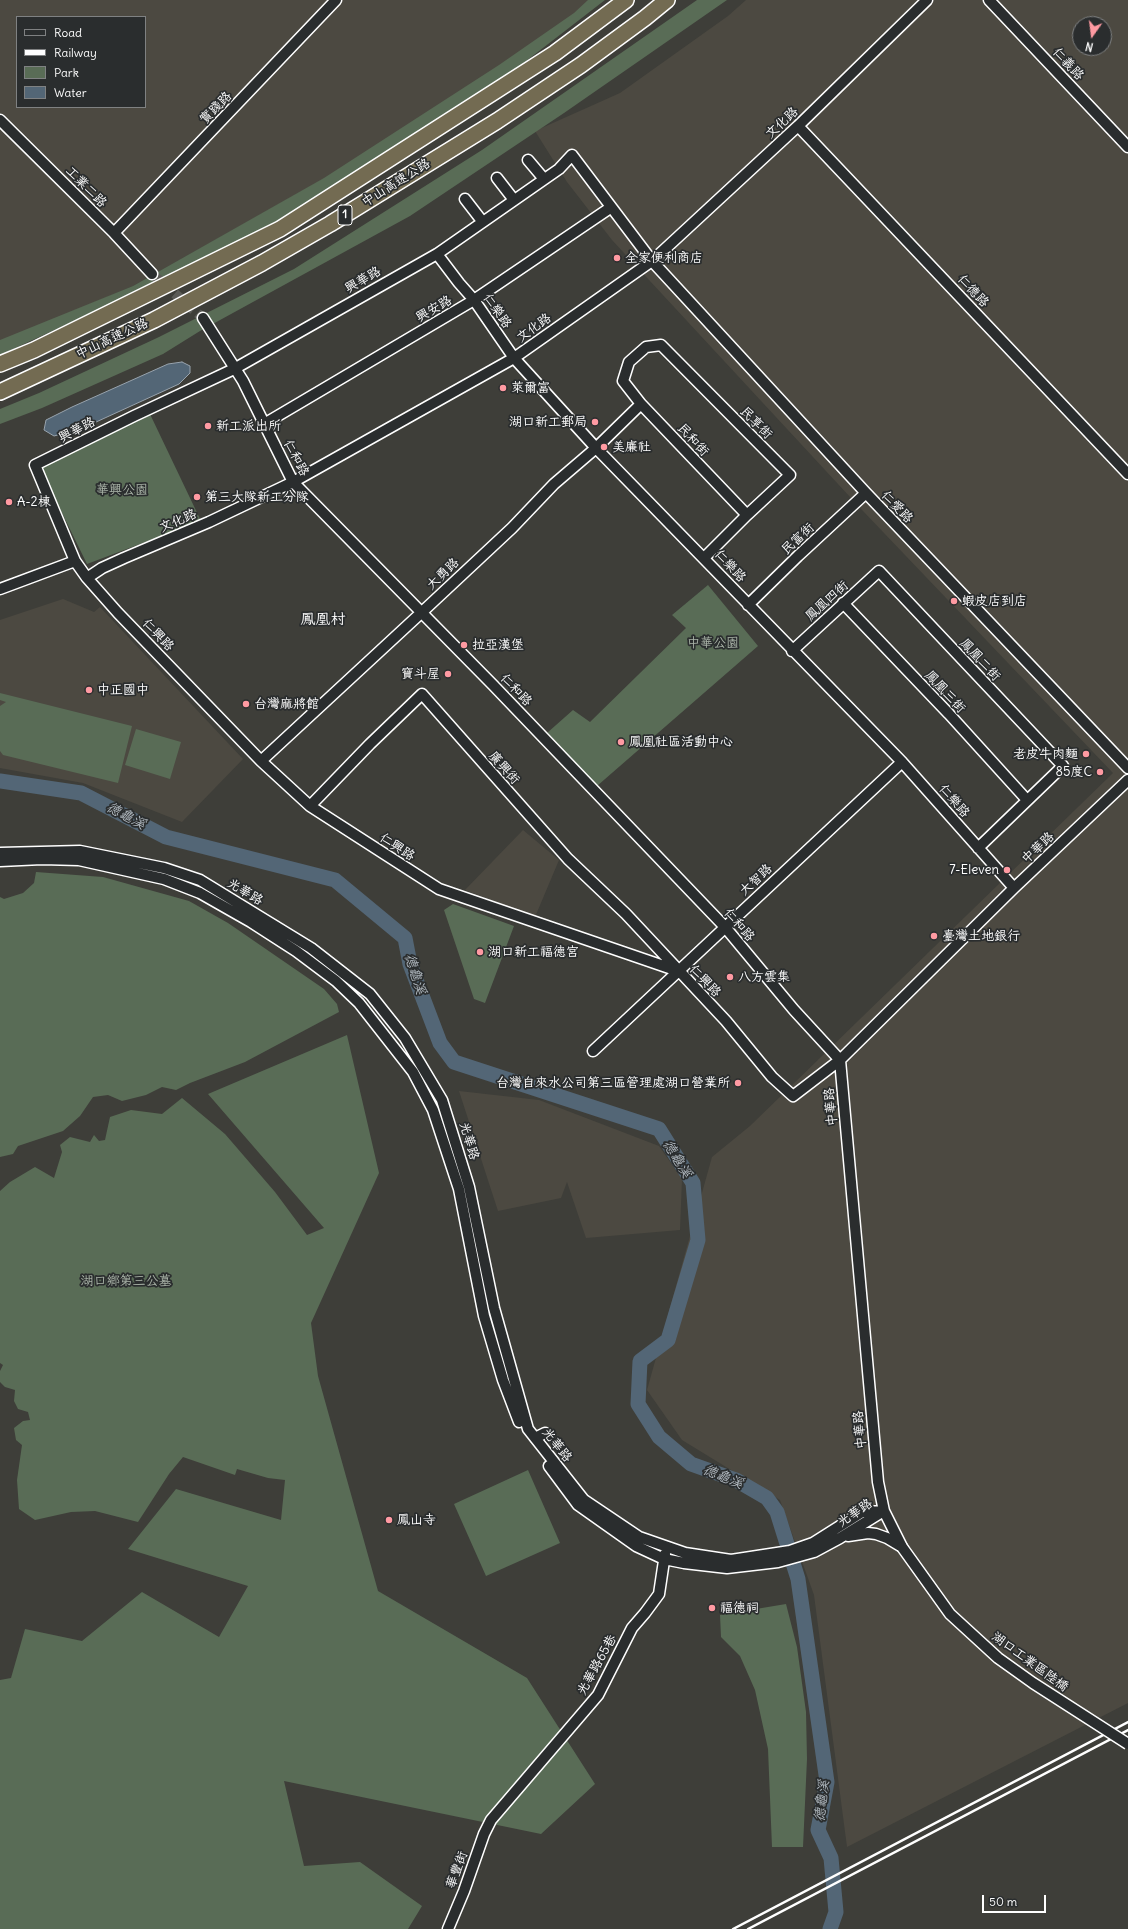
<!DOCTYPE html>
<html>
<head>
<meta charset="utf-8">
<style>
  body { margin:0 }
  #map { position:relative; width:1128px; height:1929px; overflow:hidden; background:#3e3e39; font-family:Delius,sans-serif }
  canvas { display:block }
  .legend { position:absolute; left:16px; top:16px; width:130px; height:92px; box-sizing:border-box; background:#2a2d2e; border:1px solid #7f8182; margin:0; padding:5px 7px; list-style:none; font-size:12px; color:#fff }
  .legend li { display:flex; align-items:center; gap:8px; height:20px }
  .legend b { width:20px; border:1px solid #7f8182 }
  .north { position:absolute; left:1072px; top:16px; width:40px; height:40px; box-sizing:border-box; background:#2a2d2e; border:1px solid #7f8182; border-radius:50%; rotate:194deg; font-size:11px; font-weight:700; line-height:16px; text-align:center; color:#fff }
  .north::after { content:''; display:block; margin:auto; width:14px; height:18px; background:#ff9aa2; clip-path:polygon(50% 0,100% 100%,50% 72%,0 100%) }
  .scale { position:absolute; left:982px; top:1895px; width:64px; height:18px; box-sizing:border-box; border:2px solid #fff; border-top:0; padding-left:5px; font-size:12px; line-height:14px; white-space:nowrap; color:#fff; -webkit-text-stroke:3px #2a2d2e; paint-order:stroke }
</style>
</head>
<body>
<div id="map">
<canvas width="1128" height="1929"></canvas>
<ul class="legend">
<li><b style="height:5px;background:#2a2d2e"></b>Road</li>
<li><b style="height:5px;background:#fff"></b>Railway</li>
<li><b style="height:11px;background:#596c56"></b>Park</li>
<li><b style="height:11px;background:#536676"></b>Water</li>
</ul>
<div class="north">N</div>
<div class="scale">50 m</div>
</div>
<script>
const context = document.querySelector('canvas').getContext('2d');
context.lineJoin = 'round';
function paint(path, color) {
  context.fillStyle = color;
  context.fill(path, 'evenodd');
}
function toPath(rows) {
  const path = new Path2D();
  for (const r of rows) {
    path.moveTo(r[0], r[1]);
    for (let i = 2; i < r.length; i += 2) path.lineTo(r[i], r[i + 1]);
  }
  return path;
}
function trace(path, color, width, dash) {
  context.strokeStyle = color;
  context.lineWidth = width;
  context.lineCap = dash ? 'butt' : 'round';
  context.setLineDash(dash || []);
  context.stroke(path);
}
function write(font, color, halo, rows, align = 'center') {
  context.font = font + ' Delius,"LXGW WenKai TC",sans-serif';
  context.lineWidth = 3.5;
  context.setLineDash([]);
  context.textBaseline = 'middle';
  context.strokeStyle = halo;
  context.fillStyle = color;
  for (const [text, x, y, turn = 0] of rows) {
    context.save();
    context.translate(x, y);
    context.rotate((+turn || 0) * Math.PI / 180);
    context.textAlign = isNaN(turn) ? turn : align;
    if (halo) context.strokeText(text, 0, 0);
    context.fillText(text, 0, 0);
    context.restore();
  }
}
const built = toPath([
  [0,0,595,0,496,82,133,286,0,342],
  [17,17,145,17,145,107,17,107],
  [746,0,1128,0,1128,1703,847,1847,814,1595,780,1500,682,1440,647,1390,712,1157,750,1126,1113,773,863,511,612,240,567,182,535,131,620,93,728,16],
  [1080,24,1104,24,1104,48,1080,48],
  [63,599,94,612,100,607,243,759,182,822,83,783,0,768,0,620],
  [523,830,559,860,535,917,465,890],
  [459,1091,539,1100,659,1146,682,1179,680,1230,586,1238,567,1182,561,1198,498,1211]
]);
const green = toPath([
  [588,0,605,0,508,75,277,226,150,286,0,355,0,340,133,286,324,178,499,65,574,13],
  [697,0,727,0,564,113,410,216,200,331,163,354,42,408,0,424,0,409,39,393,159,337,294,269,482,150],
  [149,412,201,521,87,564,40,468],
  [708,585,758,646,597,786,547,733,573,710,590,722,686,628,672,615],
  [0,693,132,726,118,783,3,755,0,751,0,706,6,702,0,700],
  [136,729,181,742,170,779,125,765],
  [36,872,103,877,189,901,228,923,324,989,337,1004,339,1012,245,1062,190,1083,176,1090,162,1087,146,1095,122,1101,108,1095,93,1097,80,1116,63,1131,18,1146,13,1154,0,1157,0,897,4,899,23,893,34,883],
  [453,904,514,926,485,1003,474,999,444,910],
  [347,1035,379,1173,311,1323,318,1376,378,1591,527,1678,595,1784,541,1834,284,1781,304,1866,360,1862,422,1906,408,1929,0,1929,0,1680,11,1678,25,1629,82,1641,142,1592,219,1637,248,1586,128,1549,176,1489,281,1520,285,1480,268,1478,237,1469,235,1475,183,1457,169,1474,138,1522,95,1511,71,1512,35,1520,19,1509,17,1480,22,1445,16,1440,14,1428,23,1421,30,1420,28,1412,18,1409,14,1401,15,1390,5,1387,0,1382,0,1371,3,1365,0,1363,0,1191,10,1182,35,1167,54,1178,62,1152,60,1145,70,1137,90,1142,94,1135,99,1141,105,1140,110,1117,131,1110,162,1114,182,1098,225,1134,275,1192,307,1235,324,1228,208,1094],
  [528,1470,560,1543,486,1576,454,1504],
  [786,1604,797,1647,806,1712,807,1759,803,1847,772,1847,768,1749,755,1690,740,1656,721,1637,720,1615]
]);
const water = toPath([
  [182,362,190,366,190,373,179,384,83,428,54,436,44,430,46,420,72,407,168,364,182,362]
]);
const river = toPath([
  [0,781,81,793,166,837,335,880,405,938,410,964,440,1043,454,1062,659,1129,693,1183,698,1240,668,1340,640,1361,638,1404,659,1437,691,1464,736,1480,767,1498,777,1512,798,1579,827,1782,818,1830,831,1858,836,1912,830,1929]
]);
const minorTunnel = toPath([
  [152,274,203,318]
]);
const minor = toPath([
  [989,0,1128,147],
  [0,120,114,233,152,274],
  [798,126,1128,474],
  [528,160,544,179],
  [497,178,514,200],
  [465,199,482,221],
  [114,233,336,0],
  [437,254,459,283,474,300,514,358,596,448,902,762,1014,888],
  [203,318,243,381,293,482,493,685,725,927,794,1010,840,1060],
  [264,424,474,300,610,208],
  [704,558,747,515,790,475,661,345,646,347,629,362,623,381,641,404,747,515],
  [87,578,102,568,124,558,209,522,293,482,514,358,652,261,798,126,927,0],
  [0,589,75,561],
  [843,603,949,714,1027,800],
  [748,605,798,556,866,493],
  [792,651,879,571,1063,766,978,848],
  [261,761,421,613,512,528,554,484,596,448,641,404],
  [310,806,370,744,422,694,568,859,626,914,726,1021,772,1077,793,1096,840,1060,1014,888,1128,780],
  [0,853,80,851,164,868,200,880,311,948,370,994,405,1038,442,1100,469,1187,494,1308,528,1429,584,1500,639,1537,685,1553,731,1560,790,1551,813,1543,862,1512,884,1511],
  [0,861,42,859,79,860,164,879,200,893,251,922,296,951,336,981,359,1003,413,1072,433,1110,459,1189,484,1316,503,1380,519,1422],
  [678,971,439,889,310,806,261,761,118,613,87,578,75,561,35,465,134,416,234,369,437,254,559,169,572,155,652,261,866,493,1128,768],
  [593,1051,902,762],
  [840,1060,878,1482,884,1511,902,1547],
  [535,1438,545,1433],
  [549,1466,578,1505,636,1546,664,1559,684,1563,727,1568,778,1562,814,1552,840,1538,882,1512],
  [848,1536,868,1533,876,1534,887,1538,902,1547],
  [448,1929,464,1891,484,1834,491,1820,598,1695,632,1628,645,1613,659,1594,665,1554]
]);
const highway = toPath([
  [0,364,34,350,280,229,555,53,626,0],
  [0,392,154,320,262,263,330,224,497,121,581,65,645,18,667,0]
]);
const rail = toPath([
  [733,1929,1128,1722],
  [748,1929,1128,1730]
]);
const minorBridge = toPath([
  [902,1547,950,1614,998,1658,1033,1683,1128,1744]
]);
const markers = [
  [617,258,4,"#ff9aa2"],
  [503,388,4,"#ff9aa2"],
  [595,422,4,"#ff9aa2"],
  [208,426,4,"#ff9aa2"],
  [604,447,4,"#ff9aa2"],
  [197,497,4,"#ff9aa2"],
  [9,502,4,"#ff9aa2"],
  [954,601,4,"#ff9aa2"],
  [464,645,4,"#ff9aa2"],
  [448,674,4,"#ff9aa2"],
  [89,690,4,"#ff9aa2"],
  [246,704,4,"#ff9aa2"],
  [621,742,4,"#ff9aa2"],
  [1086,754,4,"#ff9aa2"],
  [1100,772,4,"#ff9aa2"],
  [1007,870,4,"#ff9aa2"],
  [934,936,4,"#ff9aa2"],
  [480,952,4,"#ff9aa2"],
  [730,977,4,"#ff9aa2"],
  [738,1083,4,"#ff9aa2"],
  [389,1520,4,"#ff9aa2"],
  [712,1608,4,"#ff9aa2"]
];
const shields = [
  [345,215,14]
];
const shieldNames = [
  ["1",345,215]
];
const streetNames = [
  ["仁義路",1068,64,47],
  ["實踐路",216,108,-46],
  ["文化路",782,123,-43],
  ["中山高速公路",396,183,-32],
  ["工業二路",86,187,45],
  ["興華路",363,280,-30],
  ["仁德路",973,291,47],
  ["興安路",434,309,-30],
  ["仁樂路",497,311,55],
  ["文化路",534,328,-36],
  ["中山高速公路",112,339,-25],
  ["民享街",756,423,45],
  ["興華路",77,430,-27],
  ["民和街",693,440,47],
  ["仁和路",296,458,62],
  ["仁愛路",897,507,46],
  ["文化路",178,521,-23],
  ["民富街",798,539,-43],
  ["仁樂路",730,566,47],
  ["大勇路",443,574,-44],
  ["鳳凰四街",827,601,-42],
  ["仁興路",158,635,46],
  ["鳳凰二街",980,660,47],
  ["仁和路",516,690,46],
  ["鳳凰三街",945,692,47],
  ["廣興街",504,768,48],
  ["仁樂路",954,801,49],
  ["仁興路",397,847,33],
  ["中華路",1038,848,-43],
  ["大智路",756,880,-43],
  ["光華路",245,892,31],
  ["仁和路",739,925,49],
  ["仁興路",705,981,46],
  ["中華路",831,1107,-95],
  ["光華路",469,1141,73],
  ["中華路",860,1430,-95],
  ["光華路",557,1445,52],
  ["光華路",855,1513,-34],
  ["湖口工業區陸橋",1030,1662,36],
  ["光華路65巷",597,1665,-61],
  ["華豐街",457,1870,-70]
];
const poiNames = [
  ["全家便利商店",625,258],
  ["萊爾富",511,388],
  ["湖口新工郵局",587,422,"right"],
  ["新工派出所",216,426],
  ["美廉社",612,447],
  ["第三大隊新工分隊",205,497],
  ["A-2棟",17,502],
  ["蝦皮店到店",962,601],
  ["拉亞漢堡",472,645],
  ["寶斗屋",440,674,"right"],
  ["中正國中",97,690],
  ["台灣麻將館",254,704],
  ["鳳凰社區活動中心",629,742],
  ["老皮牛肉麵",1078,754,"right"],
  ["85度C",1092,772,"right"],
  ["7-Eleven",999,870,"right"],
  ["臺灣土地銀行",942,936],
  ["湖口新工福德宮",488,952],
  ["八方雲集",738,977],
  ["台灣自來水公司第三區管理處湖口營業所",730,1083,"right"],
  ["鳳山寺",397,1520],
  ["福德祠",720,1608]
];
const parkNames = [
  ["華興公園",122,490],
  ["中華公園",713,643],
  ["湖口鄉第三公墓",126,1281]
];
const waterNames = [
  ["德龜溪",126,816,28],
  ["德龜溪",415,974,72],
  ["德龜溪",677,1159,58],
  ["德龜溪",723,1477,22],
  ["德龜溪",822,1801,-83]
];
const quarterNames = [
  ["鳳凰村",323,620]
];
paint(built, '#4c4941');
paint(green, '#596c56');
paint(water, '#536676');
trace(water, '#98a3ad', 1);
trace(river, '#536676', 15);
trace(minorTunnel, '#5b5b57', 10, [10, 5]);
trace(minor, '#fff', 13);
trace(highway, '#fff', 18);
trace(minor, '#2a2d2e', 10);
trace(highway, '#736b52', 15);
trace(rail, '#fff', 2.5);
trace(minorBridge, '#fff', 13, []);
trace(minorBridge, '#2a2d2e', 10);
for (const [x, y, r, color] of markers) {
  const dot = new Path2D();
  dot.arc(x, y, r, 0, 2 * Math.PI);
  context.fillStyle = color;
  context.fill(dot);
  trace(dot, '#2a2d2e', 1.5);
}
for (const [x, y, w] of shields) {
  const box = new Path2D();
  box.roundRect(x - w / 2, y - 10, w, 20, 3);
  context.fillStyle = '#2a2d2e';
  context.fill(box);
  trace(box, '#fff', 1);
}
write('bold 12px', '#fff', null, shieldNames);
write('13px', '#fff', '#2a2d2e', streetNames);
write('13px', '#fff', '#2a2d2e', poiNames, 'left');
write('13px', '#acb6aa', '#2a2d2e', parkNames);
write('italic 14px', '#b2bac1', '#2a2d2e', waterNames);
write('15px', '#fff', '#2a2d2e', quarterNames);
</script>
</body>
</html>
